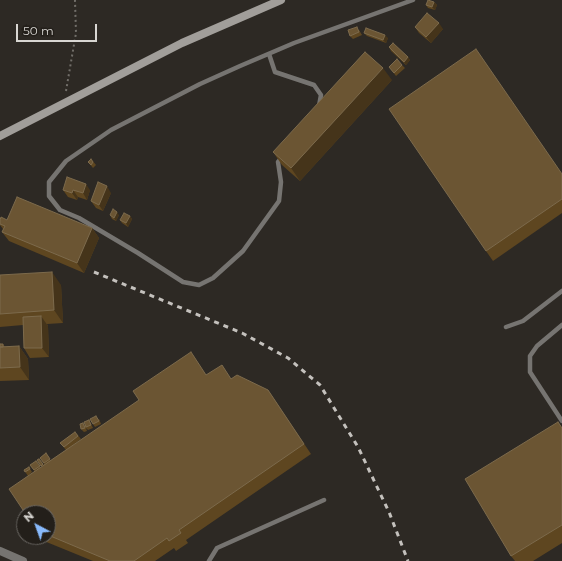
<!DOCTYPE html>
<html>
<head>
<meta charset="utf-8">
<style>
  body { margin:0 }
  #map { position:relative; width:562px; height:561px; overflow:hidden; background:#2d2924; font-family:Montserrat,sans-serif }
  canvas { display:block }
  .north { position:absolute; left:16px; top:505px; width:40px; height:40px; box-sizing:border-box; background:#231f1a; border:1px solid #6b6864; border-radius:50%; rotate:319deg; font-size:11px; font-weight:700; line-height:16px; text-align:center; color:#d8d6d2 }
  .north::after { content:''; display:block; margin:auto; width:14px; height:18px; background:#88bafc; clip-path:polygon(50% 0,100% 100%,50% 72%,0 100%) }
  .scale { position:absolute; left:16px; top:24px; width:81px; height:18px; box-sizing:border-box; border:2px solid #d8d6d2; border-top:0; padding-left:5px; font-size:12px; line-height:14px; white-space:nowrap; color:#d8d6d2; -webkit-text-stroke:3px #231f1a; paint-order:stroke }
</style>
</head>
<body>
<div id="map">
<canvas width="562" height="561"></canvas>
<div class="north">N</div>
<div class="scale">50 m</div>
</div>
<script>
const context = document.querySelector('canvas').getContext('2d');
context.lineJoin = 'round';
function toPath(rows) {
  const path = new Path2D();
  for (const r of rows) {
    path.moveTo(r[0], r[1]);
    for (let i = 2; i < r.length; i += 2) path.lineTo(r[i], r[i + 1]);
  }
  return path;
}
function trace(path, color, width, dash) {
  context.strokeStyle = color;
  context.lineWidth = width;
  context.lineCap = dash ? 'butt' : 'round';
  context.setLineDash(dash || []);
  context.stroke(path);
}
function paint(path, color) {
  context.fillStyle = color;
  context.fill(path, 'evenodd');
}
const path = toPath([
  [66,91,76,33,75,0]
]);
const lane = toPath([
  [269,54,275,72,314,85,321,95,319,106],
  [283,156,278,162,281,182,279,201,243,251,213,278,199,285,183,282,138,253,79,218,60,210,49,196,49,182,66,161,111,130,200,84,240,66,294,43,413,0],
  [562,325,537,346,530,356,530,372,562,421],
  [506,327,523,321,562,291],
  [209,561,217,548,324,500]
]);
const street = toPath([
  [0,551,23,561]
]);
const secondary = toPath([
  [0,136,182,43,281,0]
]);
const rail = toPath([
  [94,272,242,333,288,358,320,385,358,447,389,512,408,561]
]);
const wall = toPath([
  [434,2,437,5,435,10,428,8,426,5],
  [415,27,443,29,431,43,419,33],
  [359,30,362,35,353,39,350,36],
  [364,33,388,38,386,43,367,36],
  [389,47,408,57,410,60,406,65,391,51],
  [402,65,405,68,396,76,389,67],
  [392,80,300,181,282,165,273,152],
  [91,159,96,165,93,168,88,162],
  [562,174,562,213,493,261,486,251],
  [63,190,90,190,87,200,78,197,77,200,68,197],
  [111,193,103,211,96,208,91,201],
  [110,215,119,215,116,221,112,219],
  [130,216,132,219,128,227,122,223,120,220],
  [0,220,92,228,99,238,84,273,9,241,2,232,3,229,0,225],
  [0,275,61,285,63,323,47,324,48,326,49,357,30,358,24,348,23,325,0,327],
  [0,344,3,344,5,347,19,346,28,359,29,380,0,381],
  [206,375,231,379,268,390,311,454,186,540,188,543,176,551,174,548,155,561,93,561,44,541,42,537,48,537,48,513,35,472,30,465,36,461,41,468,42,467,37,460,39,459,44,465,45,465,40,458,46,453,51,461,66,450,60,443,75,432,81,439,68,449],
  [99,419,101,424,95,427,93,424],
  [89,420,93,428,88,430,86,428,87,431,84,432,81,429],
  [558,422,562,428,562,543,533,561,515,561,511,556],
  [29,467,32,472,28,476,24,470]
]);
const shadedWall = toPath([
  [434,2,437,5,435,10,432,7],
  [439,23,443,29,431,43,426,37],
  [385,35,388,38,386,43,383,40],
  [408,57,410,60,406,65,404,62],
  [383,68,392,80,300,181,291,168],
  [86,184,90,190,87,200,83,193],
  [107,186,111,193,103,211,99,205],
  [73,190,78,197,77,200,72,193],
  [117,212,119,215,116,221,114,218],
  [130,216,132,219,128,227,126,223],
  [92,228,99,238,84,273,77,263],
  [52,272,61,285,63,323,54,310],
  [41,316,48,326,49,357,42,348],
  [19,346,28,359,29,380,20,367]
]);
const building = toPath([
  [428,0,434,2,432,7,426,5,428,0],
  [427,13,439,23,426,37,415,27,427,13],
  [357,27,359,32,350,36,348,30,357,27],
  [366,28,385,35,383,40,364,33,366,28],
  [393,43,408,57,404,62,389,47,393,43],
  [476,49,562,174,562,199,486,251,389,109,476,49],
  [365,52,383,68,291,168,273,152,365,52],
  [397,59,402,65,394,73,389,67,397,59],
  [91,159,93,162,91,165,88,162,91,159],
  [67,177,86,184,83,193,73,190,72,193,63,190,67,177],
  [98,182,107,186,99,205,91,201,98,182],
  [17,197,92,228,77,263,2,232,5,226,0,224,0,220,1,217,7,220,17,197],
  [113,209,117,212,114,218,110,215,113,209],
  [124,213,130,216,126,223,120,220,124,213],
  [52,272,54,310,0,314,0,275,52,272],
  [41,316,42,348,24,348,23,317,41,316],
  [0,344,3,344,3,347,0,347,0,344],
  [19,346,20,367,0,368,0,347,19,346],
  [191,352,206,375,222,365,231,379,237,375,268,390,304,444,179,530,181,533,169,541,167,538,134,561,110,561,48,535,48,513,25,513,9,489,139,400,133,391,191,352],
  [96,416,99,421,93,424,90,419,96,416],
  [89,420,91,425,86,427,84,422,89,420],
  [558,422,562,428,562,525,511,556,465,479,558,422],
  [83,423,85,428,81,429,80,424,83,423],
  [75,432,78,436,64,447,60,443,75,432],
  [46,453,50,459,44,463,40,458,46,453],
  [39,459,43,464,41,466,37,460,39,459],
  [36,461,40,466,34,470,30,465,36,461],
  [29,467,30,469,25,472,24,470,29,467]
]);
trace(path, '#726f6a', 2, [2, 3]);
trace(lane, '#767471', 4.5);
trace(street, '#767471', 8);
trace(secondary, '#a19e9a', 8);
trace(rail, '#c4c1bd', 3, [5, 5]);
paint(wall, '#5e4620');
paint(shadedWall, '#45341a');
paint(building, '#6b5533');
trace(building, '#7c6a4c', 1);
</script>
</body>
</html>
